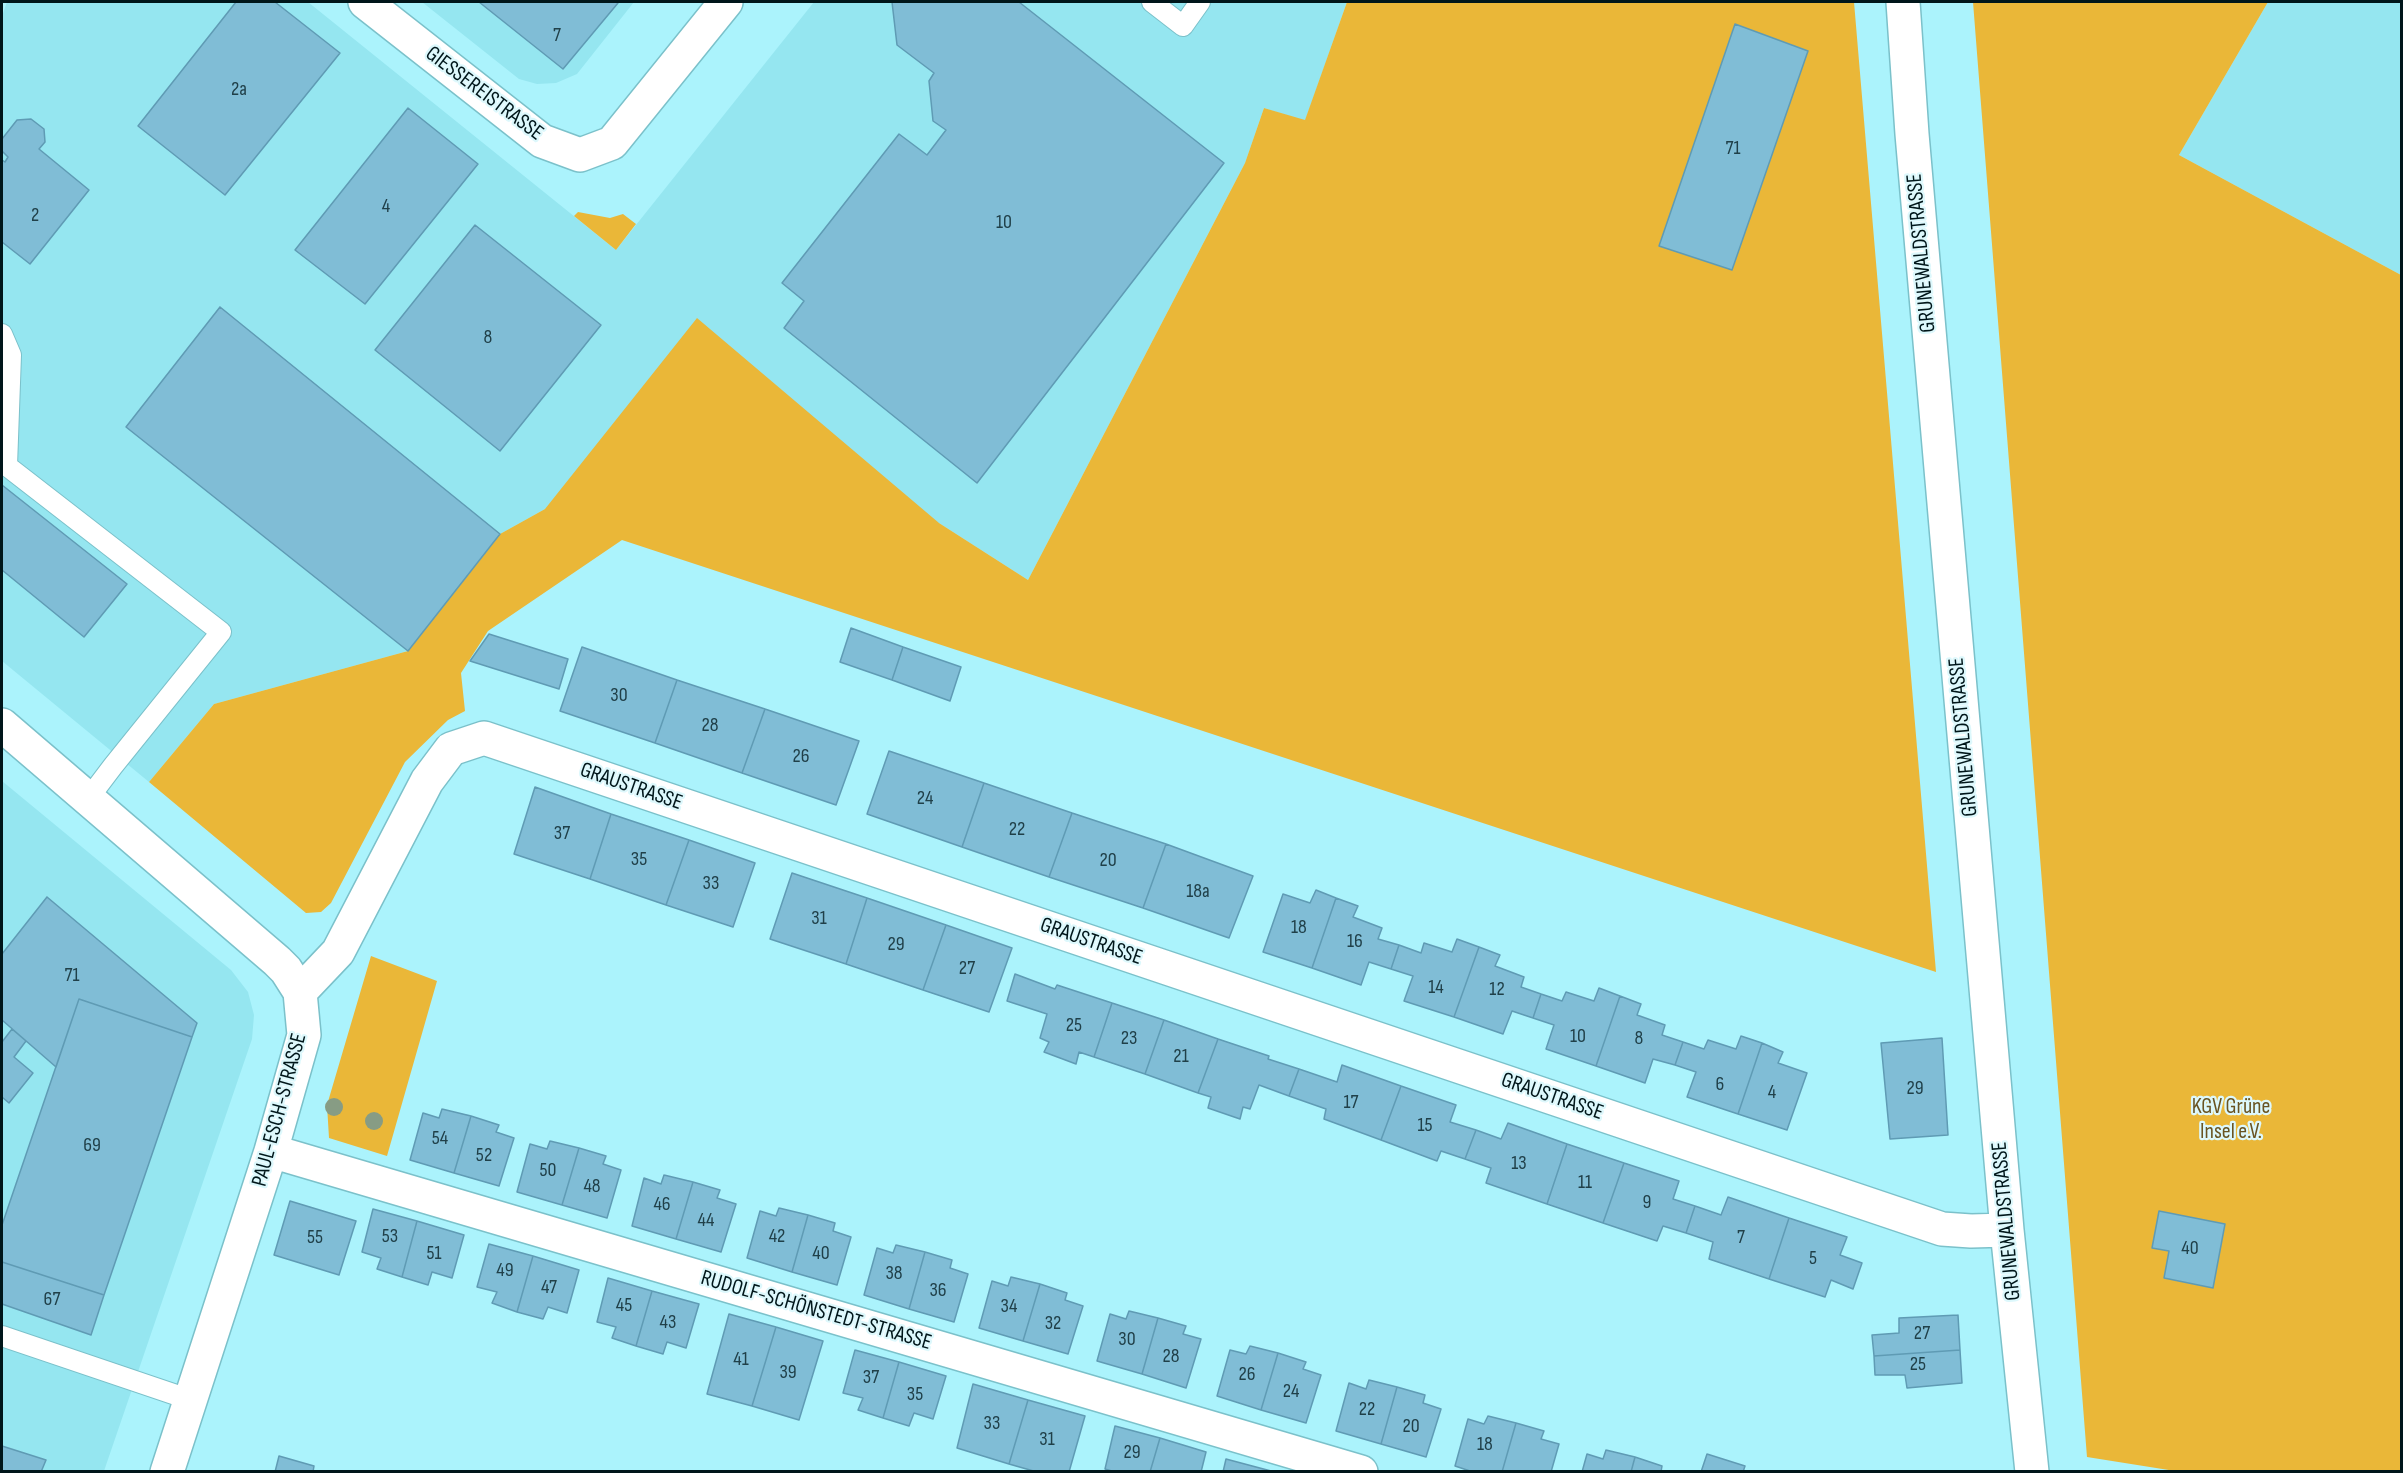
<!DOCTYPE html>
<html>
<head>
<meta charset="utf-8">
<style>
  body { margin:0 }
  #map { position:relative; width:2403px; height:1473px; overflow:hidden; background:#abf3fc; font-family:"Sofia Sans Condensed",sans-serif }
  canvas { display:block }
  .frame { position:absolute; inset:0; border:3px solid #00161a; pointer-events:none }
</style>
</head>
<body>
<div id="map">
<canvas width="2403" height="1473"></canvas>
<div class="frame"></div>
</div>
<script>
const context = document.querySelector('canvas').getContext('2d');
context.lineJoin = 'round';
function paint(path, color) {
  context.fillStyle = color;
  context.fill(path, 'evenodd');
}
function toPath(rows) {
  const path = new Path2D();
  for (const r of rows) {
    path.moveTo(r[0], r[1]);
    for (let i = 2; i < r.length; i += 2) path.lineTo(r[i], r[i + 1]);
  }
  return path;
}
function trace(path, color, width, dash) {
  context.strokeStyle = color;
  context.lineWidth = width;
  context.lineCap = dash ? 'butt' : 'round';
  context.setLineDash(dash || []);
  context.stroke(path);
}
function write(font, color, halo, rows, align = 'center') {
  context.font = font + ' "Sofia Sans Condensed",sans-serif';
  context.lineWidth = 4.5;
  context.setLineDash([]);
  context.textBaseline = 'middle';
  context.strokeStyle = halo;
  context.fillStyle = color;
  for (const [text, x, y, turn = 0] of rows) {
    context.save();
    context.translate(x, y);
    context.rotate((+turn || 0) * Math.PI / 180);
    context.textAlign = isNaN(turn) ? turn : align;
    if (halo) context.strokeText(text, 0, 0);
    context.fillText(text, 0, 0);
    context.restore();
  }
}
const built = toPath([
  [7,2,308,2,616,250,814,2,1347,2,1305,121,1264,108,1245,163,1028,580,939,523,545,509,500,534,408,651,214,704,149,782,2,661,2,16],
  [422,2,634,2,577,74,556,83,537,84,519,79],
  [2268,2,2401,2,2401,275,2179,155],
  [2,781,231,970,248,992,254,1015,252,1039,104,1471,2,1471]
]);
const green = toPath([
  [1347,2,1854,2,1936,972,622,540,488,631,461,673,465,711,448,720,405,762,331,903,321,912,306,913,149,782,214,704,408,651,500,534,545,509,697,318,939,523,1028,580,1245,163,1264,108,1305,120],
  [1973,2,2268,2,2179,155,2401,275,2401,1471,2175,1471,2087,1457],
  [578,212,610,218,623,214,636,224,616,250,574,216],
  [371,956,437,981,387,1156,329,1138,327,1105]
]);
const building = toPath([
  [236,2,275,2,340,53,225,195,138,126,236,2],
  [479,2,616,2,618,3,563,69,479,2],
  [892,2,1019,2,1224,163,977,483,784,328,804,301,782,283,899,134,927,155,946,130,933,121,929,81,934,73,897,45,892,2],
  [1735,24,1808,51,1732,270,1659,246,1735,24],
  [408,108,478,164,365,304,295,250,408,108],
  [31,119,44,129,45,142,39,149,89,190,30,264,2,242,2,160,5,162,8,157,2,151,2,139,17,120,31,119],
  [475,225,601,325,500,451,375,350,475,225],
  [220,307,500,534,408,651,126,427,220,307],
  [2,485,127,584,84,637,2,570,2,485],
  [851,628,903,647,892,680,840,662,851,628],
  [489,634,568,659,559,689,470,661,489,634],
  [582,647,677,680,655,743,560,711,582,647],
  [903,647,961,667,950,701,892,680,903,647],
  [677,680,765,709,742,773,655,743,677,680],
  [765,709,859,741,836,805,742,773,765,709],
  [889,751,984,783,962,847,867,814,889,751],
  [984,783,1072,813,1049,877,962,847,984,783],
  [535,787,611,814,590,879,514,854,535,787],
  [1072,813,1166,844,1143,908,1049,877,1072,813],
  [611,814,689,840,666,905,590,879,611,814],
  [689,840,755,863,733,927,666,905,689,840],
  [1166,844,1253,876,1229,938,1143,908,1166,844],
  [792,873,867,898,846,964,770,939,792,873],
  [1316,890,1336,898,1312,968,1263,952,1283,894,1310,903,1316,890],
  [47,897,197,1023,192,1037,79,999,56,1067,2,1020,2,954,47,897],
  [867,898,946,925,923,990,846,964,867,898],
  [1336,898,1358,906,1353,917,1382,928,1378,939,1399,945,1391,969,1369,962,1361,985,1312,968,1336,898],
  [946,925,1012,948,989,1012,923,990,946,925],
  [1457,939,1479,947,1454,1017,1404,1001,1413,976,1391,969,1399,945,1421,953,1424,943,1452,952,1457,939],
  [1479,947,1500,955,1495,966,1524,977,1521,987,1541,994,1533,1018,1512,1011,1503,1034,1454,1017,1479,947],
  [1015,974,1055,989,1057,985,1112,1003,1094,1057,1079,1052,1076,1064,1044,1052,1049,1042,1040,1038,1047,1014,1007,1001,1015,974],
  [1599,988,1620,996,1596,1066,1546,1049,1554,1025,1533,1018,1541,994,1562,1001,1566,992,1594,1001,1599,988],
  [1620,996,1641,1004,1637,1015,1665,1025,1662,1035,1683,1042,1675,1065,1653,1059,1645,1083,1596,1066,1620,996],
  [79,999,192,1037,104,1295,2,1262,2,1225,79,999],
  [1112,1003,1164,1020,1145,1074,1094,1057,1112,1003],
  [1164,1020,1218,1039,1198,1093,1145,1074,1164,1020],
  [12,1029,26,1041,14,1057,33,1073,9,1103,2,1097,2,1042,12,1029],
  [1741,1036,1762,1043,1738,1114,1687,1097,1696,1072,1675,1065,1683,1042,1704,1049,1708,1040,1736,1049,1741,1036],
  [1942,1038,1948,1135,1890,1139,1881,1043,1942,1038],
  [1218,1039,1269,1056,1268,1059,1299,1069,1289,1096,1259,1085,1250,1109,1243,1107,1240,1119,1208,1108,1211,1097,1198,1093,1218,1039],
  [1762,1043,1783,1052,1778,1063,1807,1073,1787,1130,1738,1114,1762,1043],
  [1342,1065,1401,1086,1381,1140,1324,1119,1326,1109,1289,1096,1299,1069,1337,1082,1342,1065],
  [1401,1086,1456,1105,1450,1122,1476,1130,1465,1159,1441,1151,1437,1161,1381,1140,1401,1086],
  [442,1109,471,1116,454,1173,410,1160,423,1113,439,1118,442,1109],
  [471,1116,499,1125,496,1132,514,1138,499,1186,454,1173,471,1116],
  [1508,1123,1567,1144,1547,1204,1486,1183,1491,1168,1465,1159,1476,1130,1501,1139,1508,1123],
  [550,1141,579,1148,562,1205,517,1192,530,1144,547,1149,550,1141],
  [1567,1144,1624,1163,1603,1223,1547,1204,1567,1144],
  [579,1148,606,1156,603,1164,621,1170,607,1218,562,1205,579,1148],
  [1624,1163,1679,1181,1673,1199,1695,1206,1686,1233,1663,1226,1657,1241,1603,1223,1624,1163],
  [664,1175,693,1182,676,1239,632,1226,644,1178,661,1184,664,1175],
  [693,1182,720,1190,717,1198,736,1204,721,1252,676,1239,693,1182],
  [1728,1197,1789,1218,1769,1279,1709,1259,1713,1242,1686,1233,1695,1206,1721,1215,1728,1197],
  [290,1201,356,1221,339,1275,274,1255,290,1201],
  [779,1208,808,1215,792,1272,747,1258,760,1211,776,1216,779,1208],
  [373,1209,417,1221,402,1277,377,1269,381,1258,362,1252,373,1209],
  [2159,1211,2225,1224,2213,1288,2164,1278,2169,1251,2152,1248,2159,1211],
  [808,1215,835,1223,833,1231,851,1237,837,1285,792,1272,808,1215],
  [1789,1218,1847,1237,1840,1255,1862,1263,1853,1289,1831,1280,1825,1297,1769,1279,1789,1218],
  [417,1221,464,1235,452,1278,432,1272,428,1285,402,1277,417,1221],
  [489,1244,533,1256,517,1312,492,1303,497,1292,477,1287,489,1244],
  [896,1245,925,1252,909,1309,864,1295,877,1248,893,1253,896,1245],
  [925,1252,952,1260,950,1268,968,1274,954,1322,909,1309,925,1252],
  [533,1256,579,1270,567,1313,548,1307,543,1319,517,1312,533,1256],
  [2,1262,104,1295,91,1335,2,1304,2,1262],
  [1011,1277,1040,1284,1023,1341,979,1328,992,1281,1008,1286,1011,1277],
  [608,1278,652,1291,636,1346,612,1338,616,1327,597,1322,608,1278],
  [1040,1284,1067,1293,1065,1300,1083,1306,1068,1354,1023,1341,1040,1284],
  [652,1291,699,1304,686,1348,667,1342,663,1354,636,1346,652,1291],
  [1129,1311,1158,1318,1142,1374,1097,1361,1110,1314,1126,1319,1129,1311],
  [729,1314,776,1327,752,1406,707,1394,729,1314],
  [1958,1315,1960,1350,1874,1356,1872,1335,1899,1333,1899,1318,1958,1315],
  [1158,1318,1186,1326,1183,1334,1201,1339,1186,1388,1142,1374,1158,1318],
  [776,1327,823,1341,799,1420,752,1406,776,1327],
  [1250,1346,1278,1353,1261,1410,1217,1396,1230,1350,1246,1354,1250,1346],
  [855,1350,899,1362,883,1418,858,1410,863,1398,843,1393,855,1350],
  [1960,1350,1962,1383,1907,1388,1905,1375,1875,1375,1874,1356,1960,1350],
  [1278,1353,1306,1362,1303,1369,1321,1375,1306,1423,1261,1410,1278,1353],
  [899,1362,946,1376,933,1419,914,1413,909,1426,883,1418,899,1362],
  [1369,1380,1397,1387,1381,1444,1336,1431,1349,1383,1366,1389,1369,1380],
  [973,1384,1028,1400,1009,1464,957,1448,973,1384],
  [1397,1387,1425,1395,1423,1403,1441,1409,1426,1457,1381,1444,1397,1387],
  [1028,1400,1085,1416,1069,1472,1037,1472,1009,1464,1028,1400],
  [1488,1416,1516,1423,1502,1472,1473,1472,1455,1466,1468,1419,1484,1424,1488,1416],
  [1516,1423,1544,1431,1541,1439,1559,1444,1551,1472,1502,1472,1516,1423],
  [1115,1426,1160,1438,1150,1472,1115,1472,1105,1469,1115,1426],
  [1160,1438,1206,1452,1201,1472,1150,1472,1160,1438],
  [2,1446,46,1460,41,1472,2,1472,2,1446],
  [1606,1450,1635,1457,1631,1472,1582,1472,1587,1454,1603,1459,1606,1450],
  [1707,1454,1745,1466,1743,1472,1701,1472,1707,1454],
  [279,1456,314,1466,313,1472,275,1472,279,1456],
  [1635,1457,1662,1466,1661,1472,1631,1472,1635,1457],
  [1226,1459,1271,1471,1271,1472,1223,1472,1226,1459]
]);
const lane = toPath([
  [1152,2,1183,26,1200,2],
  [2,334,11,355,7,466,221,632,113,766,88,799],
  [2,1336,191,1400]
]);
const street = toPath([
  [365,2,542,141,580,155,612,143,726,2],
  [1903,2,1912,134,2007,1230,2032,1472],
  [2,725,277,961,286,970,300,992,304,1035,271,1151,167,1472],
  [300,992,338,952,427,781,451,749,484,738,1942,1229,1971,1231,2007,1230],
  [271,1151,1361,1472]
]);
const trees = [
  [334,1107],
  [374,1121]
];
const numberNames = [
  ["7",557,36],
  ["2a",239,90],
  ["71",1733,149],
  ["4",386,207],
  ["2",35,216],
  ["10",1004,223],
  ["8",488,338],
  ["30",619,696],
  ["28",710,726],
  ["26",801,757],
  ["24",925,799],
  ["22",1017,830],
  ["37",562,834],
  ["35",639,860],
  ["20",1108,861],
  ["33",711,884],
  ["18a",1198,892],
  ["31",819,919],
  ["18",1299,928],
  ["16",1355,942],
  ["29",896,945],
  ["27",967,969],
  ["71",72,976],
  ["14",1436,988],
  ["12",1497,990],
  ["25",1074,1026],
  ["10",1578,1037],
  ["23",1129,1039],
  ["8",1639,1039],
  ["21",1181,1057],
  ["6",1720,1085],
  ["29",1915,1089],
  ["4",1772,1093],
  ["17",1351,1103],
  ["15",1425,1126],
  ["54",440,1139],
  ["69",92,1146],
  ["52",484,1156],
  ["13",1519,1164],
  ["50",548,1171],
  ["11",1585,1183],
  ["48",592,1187],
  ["9",1647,1203],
  ["46",662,1205],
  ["44",706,1221],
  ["53",390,1237],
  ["42",777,1237],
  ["55",315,1238],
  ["7",1741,1238],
  ["40",2190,1249],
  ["51",434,1254],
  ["40",821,1254],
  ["5",1813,1259],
  ["49",505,1271],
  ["38",894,1274],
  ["47",549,1288],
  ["36",938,1291],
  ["67",52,1300],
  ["45",624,1306],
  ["34",1009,1307],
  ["43",668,1323],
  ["32",1053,1324],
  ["27",1922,1334],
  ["30",1127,1340],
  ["28",1171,1357],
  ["41",741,1360],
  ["25",1918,1365],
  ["39",788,1373],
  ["26",1247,1375],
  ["37",871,1378],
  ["24",1291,1392],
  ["35",915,1395],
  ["22",1367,1410],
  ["33",992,1424],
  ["20",1411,1427],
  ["31",1047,1440],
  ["18",1485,1445],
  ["29",1132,1453]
];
const streetNames = [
  ["GIESSEREISTRASSE",484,94,37],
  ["GRUNEWALDSTRASSE",1922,253,-95],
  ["GRUNEWALDSTRASSE",1964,737,-95],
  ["GRAUSTRASSE",631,787,19],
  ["GRAUSTRASSE",1091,942,19],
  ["GRAUSTRASSE",1552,1097,19],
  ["PAUL-ESCH-STRASSE",280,1110,-75],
  ["GRUNEWALDSTRASSE",2007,1221,-95],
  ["RUDOLF-SCHÖNSTEDT-STRASSE",816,1311,16]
];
const parkNames = [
  ["KGV Grüne",2231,1107],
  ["Insel e.V.",2231,1132]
];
paint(built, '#95e6f0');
paint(green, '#eab738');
paint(building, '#80bdd6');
trace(building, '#5f9bb4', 1.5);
trace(lane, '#7bc1ca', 22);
trace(street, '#7bc1ca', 36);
trace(lane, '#fff', 20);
trace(street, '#fff', 33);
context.fillStyle = '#879c84';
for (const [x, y] of trees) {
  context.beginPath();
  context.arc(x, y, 9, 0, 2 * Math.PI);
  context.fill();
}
write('20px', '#204049', null, numberNames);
write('22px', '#00161a', '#ddf8fc', streetNames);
write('22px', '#695422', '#ddf8fc', parkNames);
</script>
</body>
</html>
